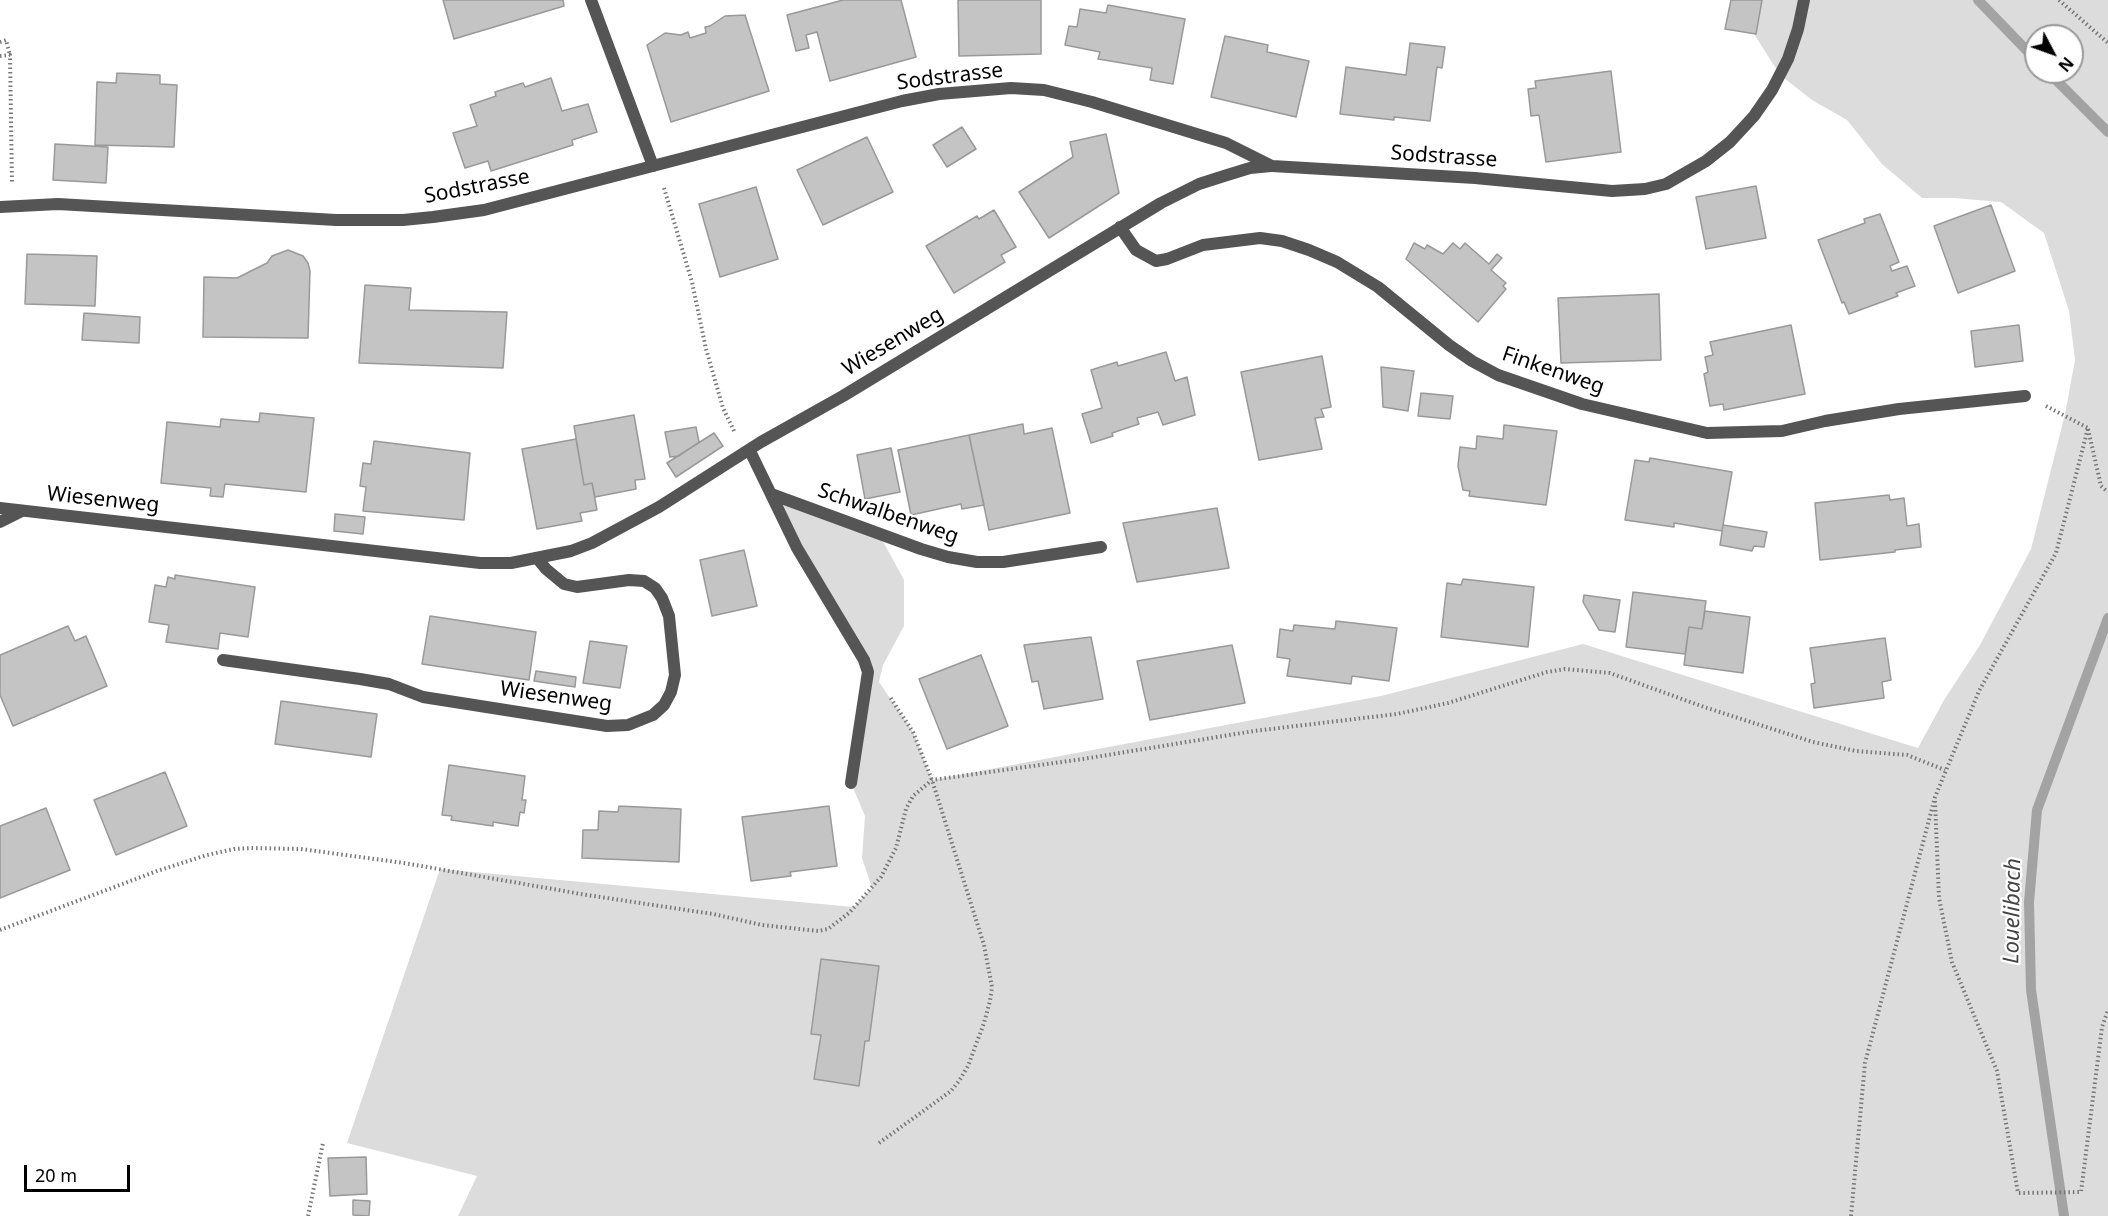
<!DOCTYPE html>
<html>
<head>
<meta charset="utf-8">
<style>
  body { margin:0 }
  #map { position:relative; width:2108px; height:1216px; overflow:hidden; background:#fff; font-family:"Noto Sans",sans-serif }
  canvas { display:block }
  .north { position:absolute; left:2024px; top:24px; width:60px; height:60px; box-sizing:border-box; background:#fff; border:2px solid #999; border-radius:50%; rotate:131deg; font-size:16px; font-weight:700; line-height:24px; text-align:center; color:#000 }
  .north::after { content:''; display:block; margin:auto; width:21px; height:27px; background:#000; clip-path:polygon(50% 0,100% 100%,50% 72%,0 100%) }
  .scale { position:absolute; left:24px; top:1165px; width:106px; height:27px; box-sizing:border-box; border:3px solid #000; border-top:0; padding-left:8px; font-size:18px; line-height:21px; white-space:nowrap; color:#000; -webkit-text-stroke:4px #fff; paint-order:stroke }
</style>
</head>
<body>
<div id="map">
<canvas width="2108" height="1216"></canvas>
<div class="north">N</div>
<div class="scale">20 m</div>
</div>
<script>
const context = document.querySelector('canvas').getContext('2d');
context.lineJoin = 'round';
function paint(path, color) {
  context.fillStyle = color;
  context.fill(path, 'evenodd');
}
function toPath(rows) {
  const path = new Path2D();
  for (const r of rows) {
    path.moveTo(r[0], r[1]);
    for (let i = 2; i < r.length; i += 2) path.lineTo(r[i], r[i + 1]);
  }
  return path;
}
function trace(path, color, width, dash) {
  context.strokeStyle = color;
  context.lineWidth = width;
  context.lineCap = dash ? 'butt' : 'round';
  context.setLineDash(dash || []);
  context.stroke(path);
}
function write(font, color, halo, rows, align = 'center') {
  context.font = font + ' "Noto Sans",sans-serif';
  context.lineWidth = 4.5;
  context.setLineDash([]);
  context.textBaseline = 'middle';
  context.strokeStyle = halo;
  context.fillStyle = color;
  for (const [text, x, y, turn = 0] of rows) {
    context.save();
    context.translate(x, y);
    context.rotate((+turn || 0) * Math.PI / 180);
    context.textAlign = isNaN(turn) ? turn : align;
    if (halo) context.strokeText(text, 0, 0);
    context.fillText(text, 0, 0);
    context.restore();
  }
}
const green = toPath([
  [1741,0,2108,0,2108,1216,458,1216,477,1176,347,1143,440,869,854,907,872,888,862,858,865,816,851,783,868,672,771,494,879,534,904,580,904,626,883,665,879,682,913,732,932,780,1381,696,1583,644,1918,748,1944,700,1980,645,2031,549,2065,414,2075,360,2069,311,2044,233,2001,202,1954,198,1922,198,1882,164,1847,120,1812,100,1780,75,1754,34],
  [2036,36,2072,36,2072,72,2036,72]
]);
const stream = toPath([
  [1978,0,2036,60],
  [2048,72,2108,132],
  [2064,1216,2031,990,2029,902,2037,810,2108,618]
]);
const building = toPath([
  [443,0,563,0,564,6,454,39,443,0],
  [843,0,901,0,916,57,830,81,817,32,806,35,809,48,796,51,787,15,843,0],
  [958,0,1041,0,1041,54,959,56,958,0],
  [1731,0,1762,0,1756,34,1725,29,1731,0],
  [1108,5,1185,19,1173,84,1150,80,1152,68,1098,59,1100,52,1065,45,1069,26,1077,27,1080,9,1106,13,1108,5],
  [745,15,769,91,671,122,647,45,665,33,681,35,688,32,690,38,706,33,705,27,710,26,725,16,745,15],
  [1225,36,1268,45,1267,52,1309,61,1296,117,1211,97,1225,36],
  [1410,43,1445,47,1442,68,1437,67,1430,121,1394,117,1394,120,1340,114,1346,67,1406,75,1410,43],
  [1611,71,1621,152,1546,162,1539,115,1531,116,1528,89,1536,88,1535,81,1611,71],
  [117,73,160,75,160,84,177,85,174,147,95,145,97,82,116,83,117,73],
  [551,78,562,111,588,104,597,132,572,140,573,145,491,171,488,161,465,168,453,133,477,126,470,105,496,96,495,92,523,83,525,87,551,78],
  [962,127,976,149,947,167,933,145,962,127],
  [1106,134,1119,193,1049,238,1019,192,1073,157,1070,142,1106,134],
  [867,137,893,192,823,225,797,170,867,137],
  [55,144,108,147,106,183,53,180,55,144],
  [1756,186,1766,238,1706,249,1696,197,1756,186],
  [756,187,778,259,720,277,699,204,756,187],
  [1991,205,2015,271,1958,293,1934,226,1991,205],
  [994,210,1016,247,1001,255,1005,262,954,293,926,246,977,216,979,219,994,210],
  [1880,214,1899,262,1890,266,1892,271,1907,266,1915,286,1896,293,1898,296,1849,314,1844,302,1842,303,1818,240,1865,223,1864,219,1880,214],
  [1414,243,1425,249,1427,245,1443,254,1453,243,1460,249,1465,243,1489,264,1497,254,1502,258,1491,270,1506,283,1503,286,1506,289,1478,322,1406,259,1414,243],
  [288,250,303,256,308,263,310,271,308,338,203,337,204,277,237,278,267,263,272,256,288,250],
  [27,254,97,256,95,306,25,304,27,254],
  [365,285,411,288,409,310,507,312,503,368,359,363,365,285],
  [1659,294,1661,360,1561,363,1558,298,1659,294],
  [84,313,140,317,139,343,82,340,84,313],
  [1791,325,1805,394,1724,410,1723,404,1710,406,1704,374,1708,372,1705,357,1713,355,1710,342,1791,325],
  [2019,325,2023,361,1975,367,1971,331,2019,325],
  [1166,352,1175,381,1187,377,1195,415,1163,425,1158,412,1137,418,1139,424,1112,433,1113,436,1091,443,1082,414,1102,408,1091,370,1117,362,1118,366,1166,352],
  [1322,356,1331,407,1321,409,1324,417,1315,418,1322,449,1259,460,1241,372,1322,356],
  [1381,367,1414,371,1408,411,1383,407,1381,367],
  [1421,393,1453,396,1450,419,1418,416,1421,393],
  [260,413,314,418,306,492,225,484,223,497,210,496,211,488,161,483,167,422,220,427,221,419,259,422,260,413],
  [634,415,645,479,635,480,636,489,595,497,592,483,584,485,574,426,634,415],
  [1023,424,1024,434,1052,428,1070,513,989,530,969,435,1023,424],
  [1504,425,1557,431,1546,505,1469,496,1470,491,1463,490,1458,466,1460,447,1476,449,1477,436,1503,439,1504,425],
  [696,427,699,442,679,456,670,457,665,432,696,427],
  [714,433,723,446,676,477,667,463,714,433],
  [969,435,984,505,962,509,961,504,911,515,898,450,969,435],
  [576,439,584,485,592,483,597,510,580,513,582,521,537,529,522,449,576,439],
  [374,441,470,453,464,520,363,511,366,487,360,486,363,463,371,464,374,441],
  [891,448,900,492,865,499,857,455,891,448],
  [1650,458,1732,472,1722,531,1674,523,1674,527,1625,520,1635,460,1649,462,1650,458],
  [1889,495,1890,500,1904,498,1907,526,1919,524,1921,547,1895,550,1895,552,1820,560,1815,503,1889,495],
  [1217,508,1229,568,1137,582,1123,523,1217,508],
  [335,514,365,517,363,534,334,531,335,514],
  [1723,525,1767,532,1764,547,1754,546,1752,551,1720,545,1723,525],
  [744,550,757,606,712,616,700,560,744,550],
  [175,575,255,587,248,637,220,633,218,649,166,642,169,625,149,622,155,585,166,587,168,577,175,579,175,575],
  [1463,579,1534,587,1528,647,1441,637,1447,583,1461,585,1463,579],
  [1633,592,1706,601,1702,629,1689,627,1685,654,1626,647,1633,592],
  [1584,595,1620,600,1615,632,1599,630,1583,602,1584,595],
  [1705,611,1750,617,1743,673,1684,665,1689,627,1702,629,1705,611],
  [430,616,536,632,529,680,422,664,430,616],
  [1336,621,1397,628,1389,681,1352,676,1351,684,1287,676,1290,659,1277,657,1280,629,1293,631,1294,625,1335,629,1336,621],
  [68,626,75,641,86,636,107,686,13,726,0,695,0,655,68,626],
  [1091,637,1103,699,1044,709,1038,681,1032,682,1024,645,1091,637],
  [1885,638,1891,680,1882,682,1884,698,1814,708,1811,684,1815,683,1810,648,1885,638],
  [590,641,627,646,620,688,583,683,590,641],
  [1232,645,1245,703,1150,720,1137,661,1232,645],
  [981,655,1008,726,947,749,919,679,981,655],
  [536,671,576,677,575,687,534,681,536,671],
  [281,701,377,714,371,757,275,744,281,701],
  [449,765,525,776,522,800,526,800,524,813,520,812,518,826,493,822,493,826,451,820,452,816,442,815,449,765],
  [165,772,187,826,116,855,94,800,165,772],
  [619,806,681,809,679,862,582,858,583,830,598,830,599,811,618,812,619,806],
  [829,806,837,866,790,872,791,876,751,881,742,817,829,806],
  [46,808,70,870,0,898,0,826,46,808],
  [821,959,879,966,869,1041,865,1041,859,1086,814,1079,821,1035,811,1034,821,959],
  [366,1157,367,1194,330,1196,328,1158,366,1157],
  [353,1200,370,1201,369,1216,353,1215,353,1200]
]);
const path = toPath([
  [2059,0,2108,43],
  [0,42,6,40,10,55],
  [0,56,10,55,12,184],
  [664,188,692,282,706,349,723,408,734,431],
  [2046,406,2088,428],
  [2088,429,2101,486,2108,492],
  [1935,801,1939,898,1952,962,1997,1071,2018,1193,2081,1192,2102,1027,2108,1010],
  [0,930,157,871,207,855,234,849,251,848,301,849,404,863,587,895,713,914,762,925,818,931,828,929,849,913,881,877,896,848,906,809,913,796,932,780,1083,759,1254,731,1397,714,1448,703,1547,672,1565,669,1610,673,1704,707,1813,742,1856,751,1907,755,1945,770],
  [879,1143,951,1091,959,1081,968,1066,984,1023,990,1001,992,987,984,945,932,780,913,732,890,697],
  [308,1216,323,1143],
  [1851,1216,1865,1063,1935,797,1979,691,2056,553,2088,428]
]);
const service = toPath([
  [591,0,653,166],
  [750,451,797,548,864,660,868,672,851,783],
  [771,494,921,549,948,557,977,562,1003,562,1101,547],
  [0,522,22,511],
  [223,660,360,679,389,684,423,697,607,726,628,725,653,715,664,705,671,692,675,675,669,616,662,598,655,588,644,581,629,580,577,587,564,584,546,569,537,558]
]);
const minor = toPath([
  [0,207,58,204,336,220,403,220,433,217,484,210,902,101,939,94,1011,88,1044,90,1092,102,1226,143,1272,166,1475,178,1612,191,1645,189,1666,184,1706,161,1730,142,1754,116,1772,90,1788,59,1798,29,1804,0],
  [1120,227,1136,250,1156,261,1167,259,1203,245,1260,238,1282,241,1309,250,1337,262,1378,287,1449,345,1472,361,1498,375,1582,404,1707,433,1782,431,1825,421,1899,409,2025,396],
  [0,508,480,563,511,563,571,551,592,543,659,507,761,442,843,396,1161,203,1199,184,1224,176,1250,168,1271,166]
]);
const streetNames = [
  ["Sodstrasse",950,77,-7],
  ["Sodstrasse",1444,157,4],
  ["Sodstrasse",477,187,-11],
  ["Wiesenweg",893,342,-31],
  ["Finkenweg",1553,371,19],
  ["Wiesenweg",103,500,6],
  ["Schwalbenweg",888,514,19],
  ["Wiesenweg",556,697,8]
];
const waterNames = [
  ["Louelibach",2013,911,-89]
];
paint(green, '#dcdcdc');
trace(stream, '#a3a3a3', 10);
paint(building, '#c4c4c4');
trace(building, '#999', 1.5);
trace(path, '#777', 4, [1.5, 3]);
trace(service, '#555', 12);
trace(minor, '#555', 12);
write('21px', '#000', '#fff', streetNames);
write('italic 22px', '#444', '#fff', waterNames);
</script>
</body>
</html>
